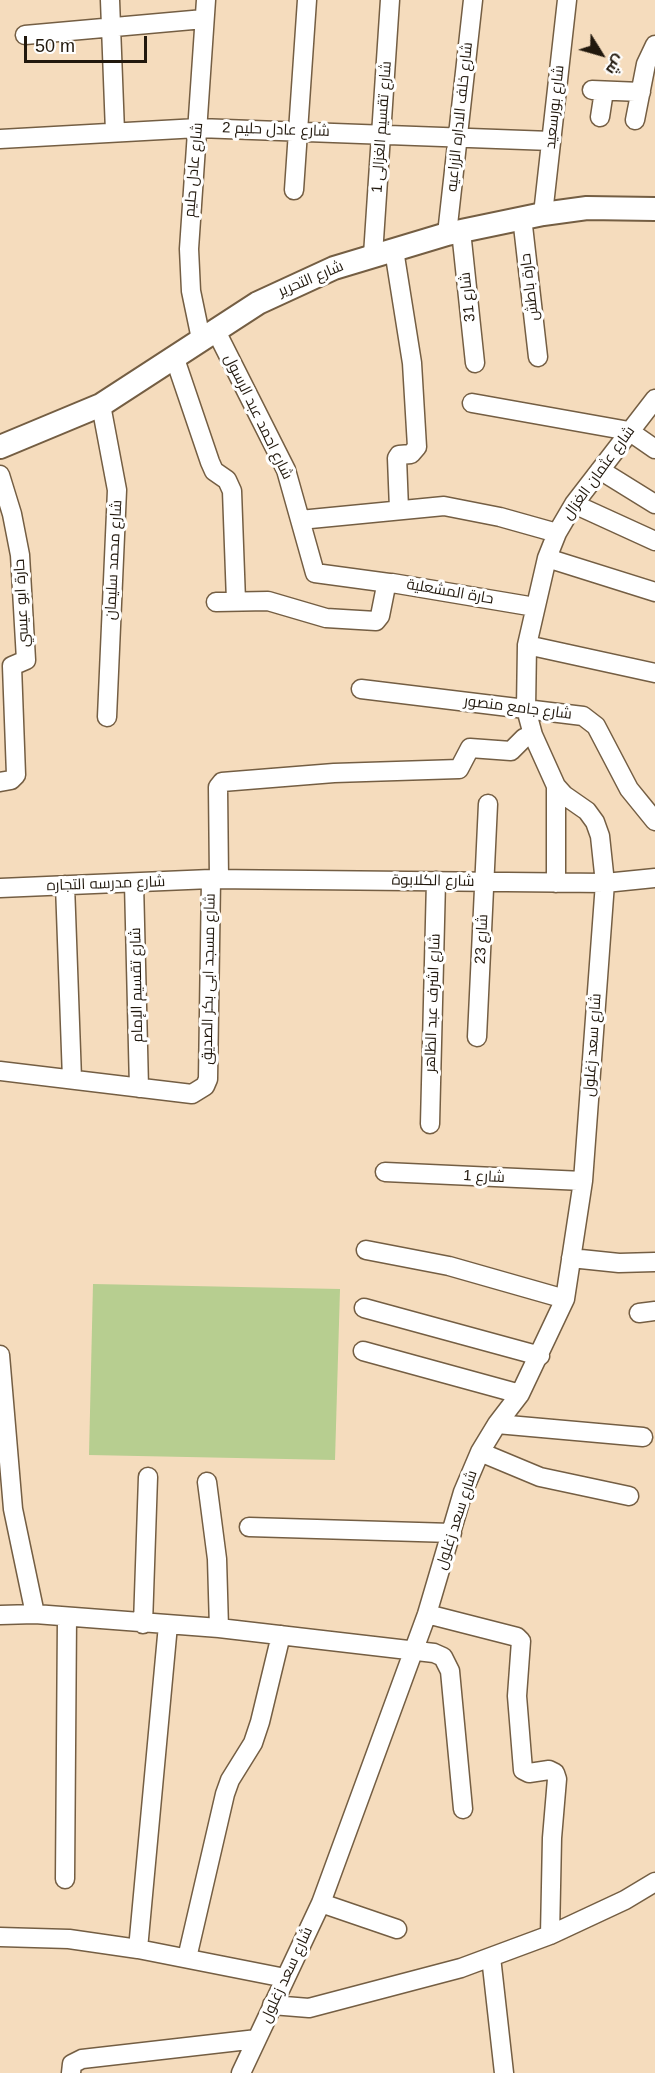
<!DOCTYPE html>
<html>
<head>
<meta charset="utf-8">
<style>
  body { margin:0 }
  #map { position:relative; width:655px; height:2073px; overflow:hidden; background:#f5dcbd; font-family:Arial,Cairo,sans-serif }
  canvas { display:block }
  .north { position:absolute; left:571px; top:24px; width:60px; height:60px; -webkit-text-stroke:4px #fff; paint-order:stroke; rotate:127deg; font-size:16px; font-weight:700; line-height:24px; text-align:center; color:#21180d }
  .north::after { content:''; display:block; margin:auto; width:21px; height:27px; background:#21180d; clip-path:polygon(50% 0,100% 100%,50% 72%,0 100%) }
  .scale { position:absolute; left:24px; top:36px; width:123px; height:27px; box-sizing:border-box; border:3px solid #21180d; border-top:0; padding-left:8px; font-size:18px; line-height:21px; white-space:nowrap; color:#21180d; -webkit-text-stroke:4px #fff; paint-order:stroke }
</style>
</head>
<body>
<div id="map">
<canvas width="655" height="2073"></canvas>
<div class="north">ش</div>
<div class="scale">50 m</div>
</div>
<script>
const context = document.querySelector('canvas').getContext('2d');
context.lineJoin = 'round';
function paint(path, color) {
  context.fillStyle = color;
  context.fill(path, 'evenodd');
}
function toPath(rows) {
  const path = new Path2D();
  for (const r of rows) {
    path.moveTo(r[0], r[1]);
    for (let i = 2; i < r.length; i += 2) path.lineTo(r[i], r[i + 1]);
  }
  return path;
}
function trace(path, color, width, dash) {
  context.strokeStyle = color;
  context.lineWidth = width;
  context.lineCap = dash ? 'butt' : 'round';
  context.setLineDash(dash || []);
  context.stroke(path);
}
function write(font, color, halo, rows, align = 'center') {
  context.font = font + ' Arial,Cairo,sans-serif';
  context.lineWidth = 6;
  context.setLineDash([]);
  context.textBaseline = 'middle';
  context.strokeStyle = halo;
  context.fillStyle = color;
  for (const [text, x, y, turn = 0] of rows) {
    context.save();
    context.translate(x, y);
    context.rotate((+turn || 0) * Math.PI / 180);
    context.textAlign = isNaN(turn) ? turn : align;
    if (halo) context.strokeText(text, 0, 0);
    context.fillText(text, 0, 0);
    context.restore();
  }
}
const green = toPath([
  [93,1284,340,1289,335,1460,89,1455]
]);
const minor = toPath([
  [110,0,115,132],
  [25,35,204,19],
  [592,90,641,92],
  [600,117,604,91],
  [635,120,646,64,655,45],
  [0,139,198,128,551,141],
  [294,190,307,0],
  [543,214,567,0],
  [522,217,538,357],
  [461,231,475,363],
  [447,234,473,0],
  [394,250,412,363,417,447,411,454,399,455,397,458,399,509],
  [373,255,390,0],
  [215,329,286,470,315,573,389,583],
  [201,339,191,291,189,249,206,0],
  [174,356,210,462,214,471,227,480,232,491,236,601],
  [472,403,629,431,655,449],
  [101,405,117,490,107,717],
  [600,470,655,504],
  [0,475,12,514,20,555,26,660,12,666,16,775,11,780,0,782],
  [574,504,655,541],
  [300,520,444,506,500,517,557,533],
  [547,558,655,592],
  [216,602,268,601,326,618,376,621,380,616,386,586,392,583,535,607],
  [527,645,655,673],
  [361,689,583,716,596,726,629,789,655,821],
  [219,879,218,787,222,782,334,773,459,769,470,748,511,751,524,738,533,735],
  [134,883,139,1088],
  [556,883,556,786],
  [65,885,72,1079],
  [0,888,211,879,605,883,655,878],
  [477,1037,488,804],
  [0,1071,192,1094,205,1086,208,1079,211,879],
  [430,1124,436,881],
  [385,1172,583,1181],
  [366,1250,449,1266,565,1299],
  [571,1258,619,1263,655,1262],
  [364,1308,540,1356],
  [639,1313,655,1311],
  [363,1351,520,1394],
  [0,1355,13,1509,35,1614],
  [497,1424,643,1437],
  [480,1452,540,1477,629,1496],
  [207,1482,217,1559,219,1628],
  [249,1527,452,1533],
  [427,1614,517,1637,521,1641,517,1696,523,1770,529,1773,549,1770,555,1773,557,1779,552,1838,550,1935],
  [0,1615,35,1614,219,1628,434,1653,443,1657,450,1671,463,1809],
  [143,1624,148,1477],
  [65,1879,67,1617],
  [321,1903,397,1929],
  [0,1937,69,1939,138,1949,285,1978],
  [138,1949,168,1625],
  [491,1957,504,2073],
  [187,1958,225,1794,230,1780,253,1743,260,1722,281,1635],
  [272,2005,309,2008,461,1968,550,1935,625,1900,655,1882],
  [71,2073,72,2064,82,2059,257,2039],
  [241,2073,321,1903,427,1614,463,1492,480,1452,497,1424,520,1394,565,1299,583,1181,605,883,600,836,595,822,587,811,564,795,556,786,533,735,526,709,527,645,547,558,557,533,574,504,655,399]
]);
const tertiary = toPath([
  [0,447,101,405,258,303,334,268,447,234,543,214,587,208,655,209]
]);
const streetNames = [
  ["شارع بورسعيد",555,107,-84],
  ["شارع خلف الاداره الزراعيه",460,117,-84],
  ["شارع تقسيم الغزالى 1",382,127,-86],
  ["شارع عادل حليم 2",276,130,2],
  ["شارع عادل حليم",194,170,-85],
  ["شارع التحرير",311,279,-23],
  ["حارة باطش",530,287,-97],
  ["شارع 31",468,297,-96],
  ["شارع احمد عبد الرسول",258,417,64],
  ["شارع عثمان الغزال",599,473,-54],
  ["شارع محمد سليمان",114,560,-87],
  ["حارة المشعلية",450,592,10],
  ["حارة ابو عيسي",22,603,-93],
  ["شارع جامع منصور",518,708,7],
  ["شارع الكلابوة",433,881,1],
  ["شارع مدرسه التجاره",106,884,-2],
  ["شارع 23",482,939,-87],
  ["شارع مسجد ابى بكر الصديق",209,979,-89],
  ["شارع تقسيم الإمام",137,985,-91],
  ["شارع اشرف عبد الظاهر",433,1003,-88],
  ["شارع سعد زغلول",593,1045,-86],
  ["شارع 1",484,1177,3],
  ["شارع سعد زغلول",457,1520,-72],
  ["شارع سعد زغلول",287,1975,-65]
];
paint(green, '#b7ce90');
trace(minor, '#745e43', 21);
trace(tertiary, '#745e43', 26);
trace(minor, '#fff', 18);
trace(tertiary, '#fff', 22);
write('15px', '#21180d', '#fff', streetNames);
</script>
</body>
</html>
